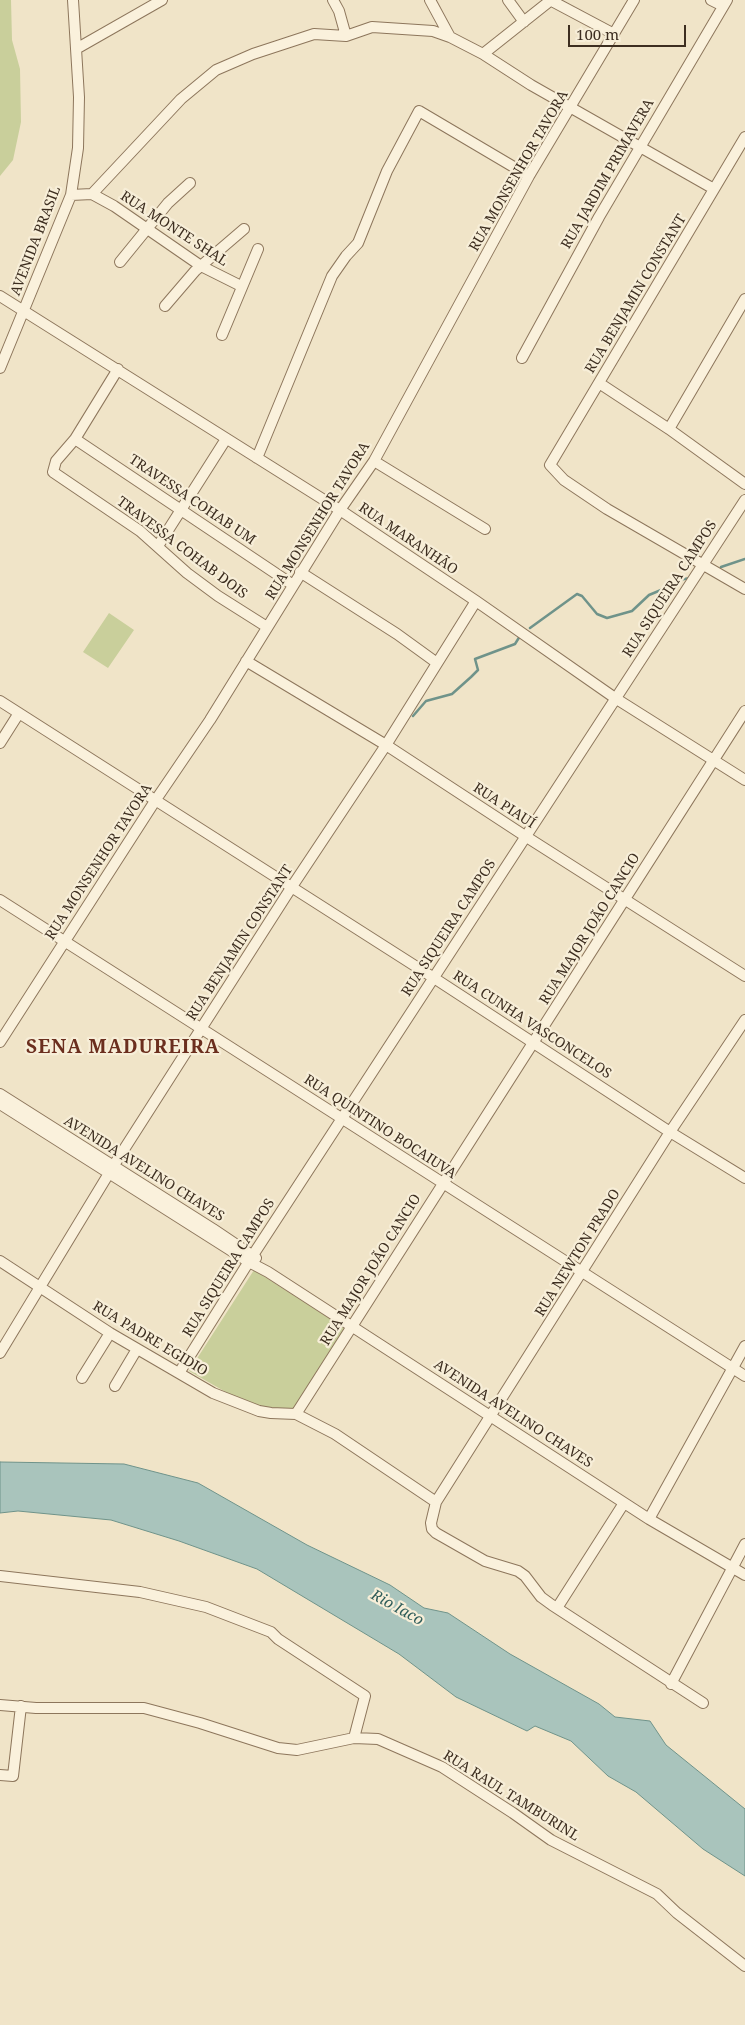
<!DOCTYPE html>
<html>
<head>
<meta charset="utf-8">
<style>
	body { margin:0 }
	#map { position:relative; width:745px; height:2025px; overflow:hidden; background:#f0e4c8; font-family:"Noto Serif",serif }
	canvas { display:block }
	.scale { position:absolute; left:568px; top:25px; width:118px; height:22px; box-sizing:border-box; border:2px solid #3d2e20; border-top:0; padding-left:6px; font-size:15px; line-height:18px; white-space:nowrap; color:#3d2e20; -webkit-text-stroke:4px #f7eed8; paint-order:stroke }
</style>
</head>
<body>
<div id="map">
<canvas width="745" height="2025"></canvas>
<div class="scale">100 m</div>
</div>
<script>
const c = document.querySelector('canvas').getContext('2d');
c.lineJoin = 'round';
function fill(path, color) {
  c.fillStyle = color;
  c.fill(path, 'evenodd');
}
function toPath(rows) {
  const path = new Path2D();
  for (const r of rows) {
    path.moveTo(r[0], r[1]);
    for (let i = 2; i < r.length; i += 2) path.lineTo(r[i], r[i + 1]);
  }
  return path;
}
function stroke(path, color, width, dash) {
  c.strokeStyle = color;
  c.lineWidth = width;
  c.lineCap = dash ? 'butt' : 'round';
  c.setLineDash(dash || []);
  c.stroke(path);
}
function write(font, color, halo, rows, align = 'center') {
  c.font = font + ' "Noto Serif",serif';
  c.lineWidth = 4.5;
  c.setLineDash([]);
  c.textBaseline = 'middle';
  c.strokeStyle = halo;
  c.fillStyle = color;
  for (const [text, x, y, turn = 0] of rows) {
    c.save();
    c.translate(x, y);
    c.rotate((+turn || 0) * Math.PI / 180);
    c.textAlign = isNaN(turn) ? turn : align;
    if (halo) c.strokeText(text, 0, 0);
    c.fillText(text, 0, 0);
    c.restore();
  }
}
const green = toPath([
	[0,0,11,0,12,40,20,69,21,122,13,160,0,176],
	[109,613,134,630,108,668,83,652],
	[254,1270,346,1329,292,1411,263,1410,238,1399,189,1371]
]);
const water = toPath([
	[0,1462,124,1464,198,1483,307,1545,390,1585,424,1608,448,1613,510,1654,599,1704,615,1717,650,1721,666,1745,745,1809,745,1876,703,1849,636,1792,608,1776,571,1741,535,1726,527,1731,456,1697,399,1654,257,1569,179,1541,111,1520,18,1511,0,1513,0,1462]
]);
const stream = toPath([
	[721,567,745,559],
	[679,580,690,578],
	[530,628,577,594,582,596,597,614,607,618,632,611,649,595,673,585],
	[413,716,426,701,452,694,471,677,478,670,475,659,515,644,520,636]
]);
const minor = toPath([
	[333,0,339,11,346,36],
	[430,0,450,37],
	[508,0,524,22],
	[550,0,614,34],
	[711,0,723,6],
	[76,49,162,0],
	[483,54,551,0],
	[745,137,550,465,564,480,607,509,745,589],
	[92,194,114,206,201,266,241,286],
	[71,195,92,194,181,99,216,70,253,54,314,34,346,36,372,27,433,31,450,37,483,54,531,85,714,189],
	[120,262,168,203,190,183],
	[0,296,340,510,476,601,615,698,745,780],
	[165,306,195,271,244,229],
	[222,335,258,249],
	[522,358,599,217,727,0],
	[0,368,71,195,78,148,79,97,73,0],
	[118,369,75,439,56,461,53,472,140,531,187,573,218,596,267,627],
	[599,383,669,429,745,484],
	[669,429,745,299],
	[75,439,293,585],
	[257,458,332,276,346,256,358,243,387,171,419,111,529,176],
	[374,461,485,529],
	[158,546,226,439],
	[300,572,397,634,437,663],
	[246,661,386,745,525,836,745,976],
	[0,701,434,978,670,1132,745,1178],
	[0,743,19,713],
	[0,900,745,1376],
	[0,1042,155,801,210,720,340,510,374,461,529,176,634,0],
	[0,1094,213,1229,256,1258],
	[0,1104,249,1262,268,1272,649,1519,745,1575],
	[0,1261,110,1333,213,1393,259,1411,271,1413,296,1414],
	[0,1353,114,1165,291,888,386,745,476,601],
	[179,1373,253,1255,745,500],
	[82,1378,110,1333],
	[115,1386,137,1349],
	[296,1414,745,711],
	[296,1414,335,1434,436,1502],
	[649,1519,745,1346],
	[0,1576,140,1592,206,1607,271,1632,278,1639,365,1696,354,1738],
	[557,1608,624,1503],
	[671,1684,745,1544],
	[703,1703,552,1605,541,1597,525,1576,518,1571,485,1561,436,1533,432,1529,431,1523,436,1502,670,1132,745,1020],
	[0,1705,36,1708,144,1708,200,1723,278,1748,297,1750,354,1738,378,1739,442,1767,513,1813,551,1840,657,1894,677,1913,745,1966],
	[0,1775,13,1776,21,1706]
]);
const streetNames = [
	["RUA MONSENHOR TAVORA",519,171,-60],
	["RUA JARDIM PRIMAVERA",608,174,-60],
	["RUA MONTE SHAL",174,229,33],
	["AVENIDA BRASIL",36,241,-69],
	["RUA BENJAMIN CONSTANT",636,294,-59],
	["TRAVESSA COHAB UM",192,500,34],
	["RUA MONSENHOR TAVORA",318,521,-58],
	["RUA MARANHÃO",408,539,34],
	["TRAVESSA COHAB DOIS",182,548,37],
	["RUA SIQUEIRA CAMPOS",670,589,-57],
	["RUA PIAUÍ",504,806,33],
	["RUA MONSENHOR TAVORA",99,862,-57],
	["RUA SIQUEIRA CAMPOS",449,928,-57],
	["RUA MAJOR JOÃO CANCIO",590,929,-58],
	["RUA BENJAMIN CONSTANT",240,943,-57],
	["RUA CUNHA VASCONCELOS",532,1025,33],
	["RUA QUINTINO BOCAIUVA",380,1127,33],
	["AVENIDA AVELINO CHAVES",144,1169,32],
	["RUA NEWTON PRADO",578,1253,-58],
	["RUA SIQUEIRA CAMPOS",229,1268,-58],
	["RUA MAJOR JOÃO CANCIO",371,1270,-58],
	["RUA PADRE EGIDIO",150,1339,31],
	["AVENIDA AVELINO CHAVES",513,1414,33],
	["RUA RAUL TAMBURINL",511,1796,32]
];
const waterNames = [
	["Rio Iaco",397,1608,29]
];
const districtNames = [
	["SENA MADUREIRA",123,1048]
];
fill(green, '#c9cf9b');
fill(water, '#a9c4bc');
stroke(water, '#6f938a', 1);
stroke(stream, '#6f938a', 2.5);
stroke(minor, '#8d765c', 12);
stroke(minor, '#faf1dc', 10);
write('14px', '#3d2e20', '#f7eed8', streetNames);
write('italic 15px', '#2f5d5a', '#f7eed8', waterNames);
c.letterSpacing = '1px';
write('bold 19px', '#6b2e1e', '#f7eed8', districtNames);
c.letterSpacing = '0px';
</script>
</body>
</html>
